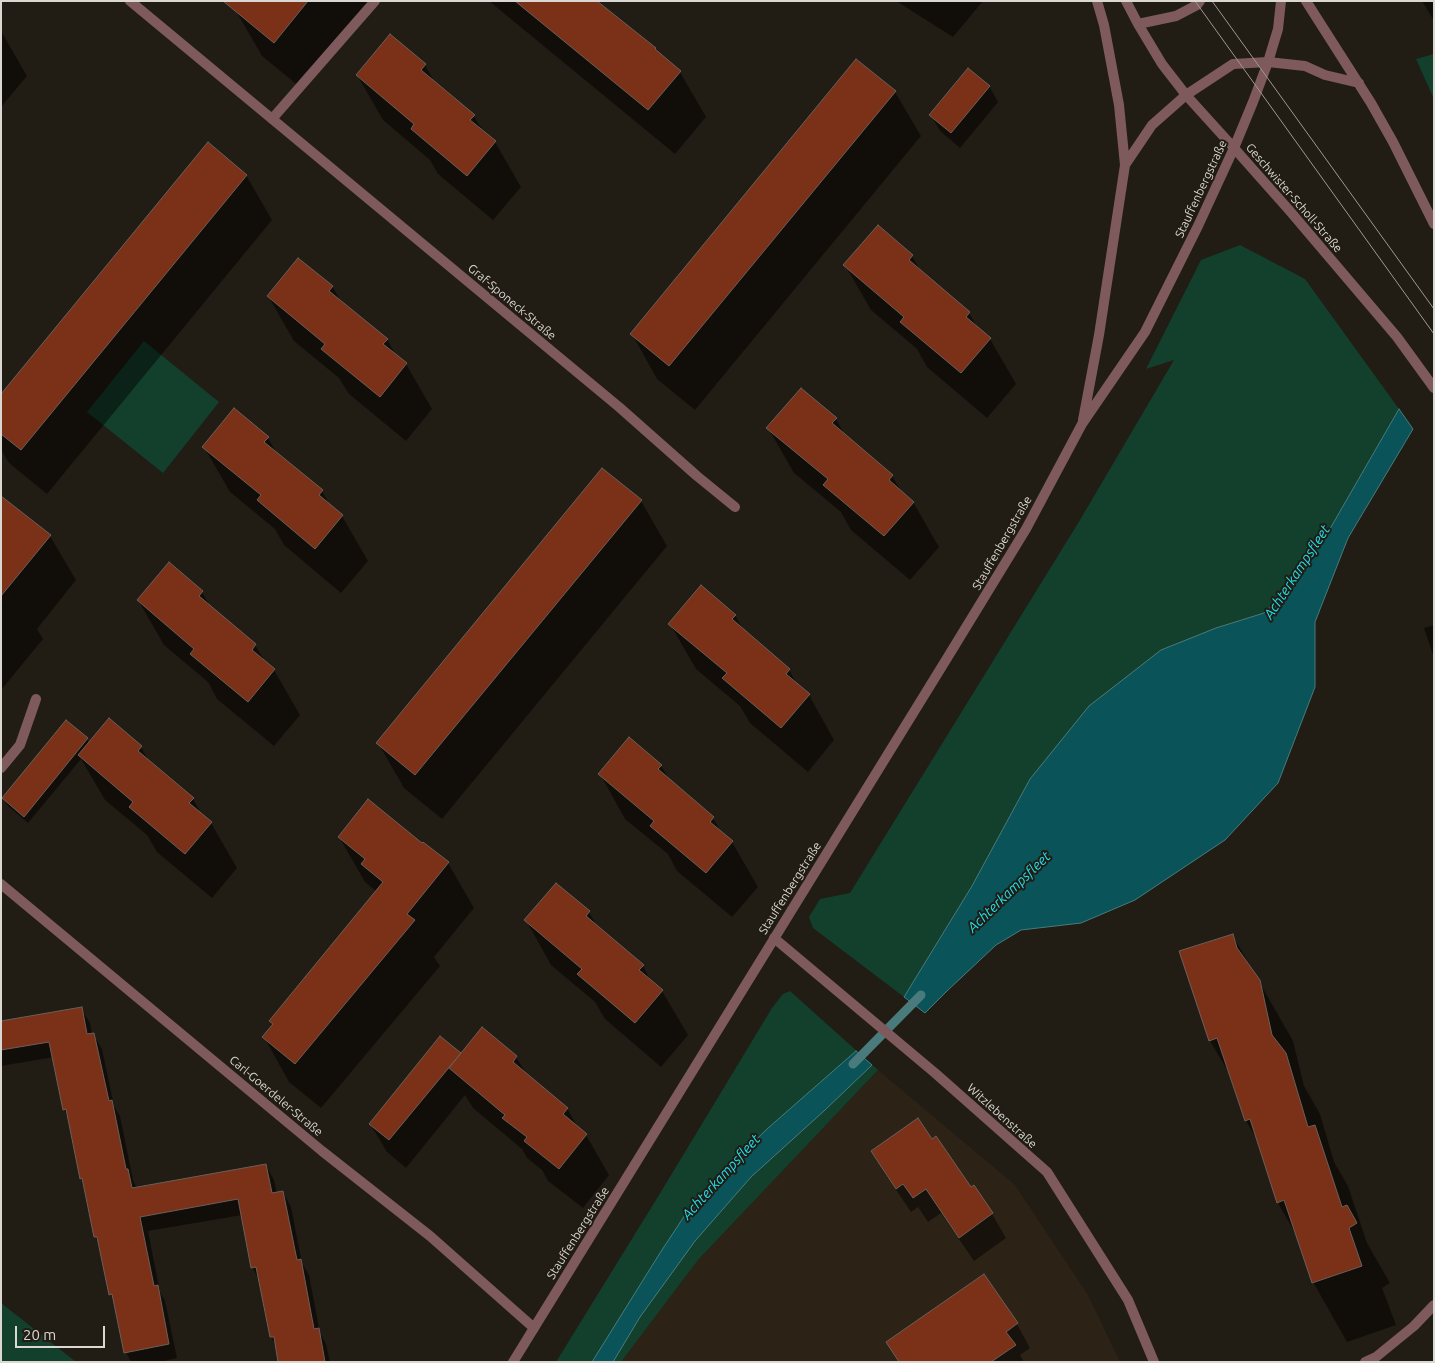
<!DOCTYPE html>
<html>
<head>
<meta charset="utf-8">
<style>
	body { margin:0 }
	#map { position:relative; width:1435px; height:1363px; overflow:hidden; background:#211c14; font-family:Ubuntu,sans-serif }
	canvas { display:block }
	.frame { position:absolute; inset:0; border:2px solid #dbd7d2; pointer-events:none }
	.scale { position:absolute; left:15px; top:1326px; width:90px; height:22px; box-sizing:border-box; border:2px solid #dbd7d2; border-top:0; padding-left:6px; font-size:15px; line-height:18px; white-space:nowrap; color:#dbd7d2; -webkit-text-stroke:4px #211c14; paint-order:stroke }
</style>
</head>
<body>
<div id="map">
<canvas width="1435" height="1363"></canvas>
<div class="frame"></div>
<div class="scale">20 m</div>
</div>
<script>
const c = document.querySelector('canvas').getContext('2d');
c.lineJoin = 'round';
function fill(path, color) {
  c.fillStyle = color;
  c.fill(path, 'evenodd');
}
function toPath(rows) {
  const path = new Path2D();
  for (const r of rows) {
    path.moveTo(r[0], r[1]);
    for (let i = 2; i < r.length; i += 2) path.lineTo(r[i], r[i + 1]);
  }
  return path;
}
function stroke(path, color, width, dash) {
  c.strokeStyle = color;
  c.lineWidth = width;
  c.lineCap = dash ? 'butt' : 'round';
  c.setLineDash(dash || []);
  c.stroke(path);
}
function write(font, color, halo, rows, align = 'center') {
  c.font = font + ' Ubuntu,sans-serif';
  c.lineWidth = 4;
  c.setLineDash([]);
  c.textBaseline = 'middle';
  c.strokeStyle = halo;
  c.fillStyle = color;
  for (const [text, x, y, turn = 0] of rows) {
    c.save();
    c.translate(x, y);
    c.rotate((+turn || 0) * Math.PI / 180);
    c.textAlign = isNaN(turn) ? turn : align;
    if (halo) c.strokeText(text, 0, 0);
    c.fillText(text, 0, 0);
    c.restore();
  }
}
const built = toPath([
	[878,1070,1015,1185,1088,1295,1120,1362,621,1362,698,1260]
]);
const green = toPath([
	[1434,54,1434,99,1416,59],
	[1240,245,1305,279,1399,409,1331,527,1281,597,1264,613,1216,628,1030,779,972,886,904,997,813,928,809,917,820,899,850,893,1080,520,1174,360,1146,369,1201,260],
	[144,341,219,402,163,473,87,412],
	[790,991,878,1070,698,1260,621,1362,556,1362,659,1195,772,1008,783,994],
	[1,1303,76,1362,1,1362]
]);
const water = toPath([
	[1399,409,1413,429,1348,538,1315,622,1315,687,1278,783,1225,840,1135,900,1081,923,1021,930,996,945,947,991,925,1013,904,997,972,886,1030,779,1089,706,1161,650,1216,628,1264,613,1281,597,1331,527,1399,409],
	[856,1051,872,1065,825,1110,751,1177,695,1241,640,1317,613,1362,592,1362,660,1253,685,1215,725,1170,767,1129,856,1051]
]);
const shadow = toPath([
	[244,1,371,1,300,87,262,56,236,11],
	[489,1,599,1,606,10,680,72,706,117,675,154],
	[896,1,983,1,953,37],
	[1422,1,1434,1,1434,21],
	[1,31,27,76,1,107],
	[425,65,435,83,474,116,484,133,495,142,521,187,493,220,438,174,430,160,383,120,357,75],
	[989,86,998,102,960,148,940,131,931,115],
	[895,92,921,136,695,410,657,379,632,334],
	[246,175,272,220,47,494,9,463,1,450,1,396],
	[878,226,912,256,922,273,969,313,979,330,990,339,1016,384,987,418,927,367,917,349,871,310,845,265],
	[332,286,342,303,387,339,396,356,406,364,432,409,406,441,349,394,339,378,294,341,268,296],
	[836,419,846,437,892,476,903,494,913,502,939,547,910,580,851,530,841,512,794,473,768,428],
	[268,438,277,454,322,491,331,507,342,516,368,561,341,593,284,545,275,529,230,492,204,447],
	[1,498,50,536,76,580,37,629,43,639,1,690],
	[641,501,667,546,442,819,404,788,378,743],
	[202,592,211,608,255,645,266,663,274,670,300,715,274,746,217,699,208,682,164,645,138,600],
	[735,615,744,631,789,670,798,686,809,695,834,740,808,772,750,723,740,706,696,669,670,624],
	[1434,625,1434,658,1424,628],
	[87,739,89,743,141,747,150,763,193,799,202,815,211,823,237,868,212,898,157,852,147,835,105,800,81,759,28,823,8,806,3,798],
	[661,766,671,782,713,818,722,834,732,842,758,887,732,917,677,871,668,854,625,819,600,774],
	[339,837,422,845,448,863,474,908,434,957,440,966,321,1108,289,1082,264,1037,273,1026,270,1021,377,892,365,882],
	[556,884,589,912,598,928,643,966,652,983,662,991,688,1035,661,1067,605,1019,595,1002,551,965,526,920],
	[1233,936,1293,1041,1304,1086,1320,1114,1334,1162,1348,1186,1367,1243,1390,1283,1382,1288,1396,1325,1347,1342,1313,1282,1298,1238,1278,1203,1259,1143,1246,1121,1232,1078,1210,1041,1181,952],
	[81,1008,90,1023,92,1034,93,1034,102,1049,114,1106,120,1116,133,1180,137,1189,266,1165,274,1180,277,1194,283,1192,291,1207,302,1263,309,1275,320,1333,326,1344,330,1362,279,1362,277,1347,271,1337,260,1281,252,1267,242,1215,148,1231,160,1292,165,1301,177,1358,160,1362,131,1362,126,1352,116,1303,110,1294,101,1246,95,1237,84,1183,81,1179,69,1118,64,1109,54,1057,1,1066,1,1022],
	[460,1054,461,1055,516,1057,528,1076,567,1108,578,1128,586,1135,609,1175,583,1208,548,1181,542,1170,527,1158,522,1149,473,1108,465,1095,406,1168,387,1152,370,1124],
	[932,1140,971,1188,973,1187,992,1214,1006,1238,974,1261,941,1213,928,1222,918,1207,911,1212,886,1175,872,1151],
	[984,1276,1017,1324,1030,1348,1020,1355,1024,1362,898,1362,887,1342]
]);
const stream = toPath([
	[853,1064,921,995]
]);
const building = toPath([
	[223,1,308,1,274,43,223,1],
	[515,1,597,1,656,48,655,49,681,71,648,110,515,1],
	[390,34,426,64,421,70,475,115,470,120,496,141,467,176,411,129,414,124,356,75,390,34],
	[856,59,896,91,669,366,630,334,856,59],
	[968,68,990,86,951,133,929,115,968,68],
	[208,142,247,175,21,450,1,434,1,394,208,142],
	[878,225,913,255,909,260,970,312,966,317,991,338,961,373,900,322,904,317,843,265,878,225],
	[298,258,333,286,329,291,388,339,383,344,407,363,380,397,321,349,325,344,267,296,298,258],
	[801,388,837,418,832,423,893,475,889,480,914,502,884,536,823,485,828,479,766,428,801,388],
	[234,408,269,437,264,442,323,490,319,495,343,515,315,549,257,500,261,495,202,447,234,408],
	[602,468,642,500,415,775,376,743,602,468],
	[1,496,51,535,1,596,1,496],
	[169,562,203,591,199,596,256,644,252,650,275,669,248,702,190,654,194,649,137,600,169,562],
	[701,585,736,615,732,619,790,669,786,674,810,694,781,728,722,678,727,673,668,624,701,585],
	[109,718,142,746,138,751,194,798,189,803,212,822,185,854,129,807,133,802,78,755,109,718],
	[66,720,88,738,24,817,2,798,66,720],
	[629,737,662,765,658,769,714,817,710,822,733,841,706,873,650,826,654,821,598,774,629,737],
	[368,799,422,843,423,842,449,862,407,914,415,920,295,1064,262,1037,273,1024,269,1021,383,882,361,864,365,859,338,837,368,799],
	[556,883,590,911,586,916,644,965,639,970,663,990,635,1023,577,974,582,969,524,920,556,883],
	[1233,934,1237,948,1260,980,1272,1035,1286,1053,1308,1127,1315,1125,1342,1207,1347,1205,1357,1223,1349,1228,1362,1266,1312,1283,1284,1200,1277,1203,1250,1119,1245,1121,1217,1038,1209,1041,1179,951,1233,934],
	[82,1007,87,1034,94,1033,109,1101,112,1100,126,1169,128,1169,132,1188,266,1164,272,1193,283,1191,297,1260,301,1259,314,1329,319,1328,325,1362,278,1362,274,1337,270,1337,256,1267,251,1268,238,1199,140,1217,154,1286,158,1285,169,1344,124,1353,112,1294,109,1295,97,1237,94,1237,82,1178,80,1179,66,1109,63,1110,49,1042,1,1050,1,1021,82,1007],
	[482,1027,517,1056,513,1062,568,1108,563,1114,587,1134,559,1169,524,1141,527,1137,502,1118,505,1115,449,1068,482,1027],
	[440,1036,461,1053,389,1140,369,1124,440,1036],
	[918,1118,932,1139,936,1136,971,1187,974,1185,993,1213,959,1238,926,1189,913,1198,903,1184,896,1189,871,1151,918,1118],
	[984,1274,1018,1323,1006,1332,1016,1345,991,1362,899,1362,886,1342,984,1274]
]);
const minor = toPath([
	[130,1,619,407,697,476,735,507],
	[1306,1,1371,103,1393,142,1434,224],
	[1268,62,1305,66,1325,75,1359,83],
	[272,119,375,1],
	[1234,148,1289,210,1397,337,1434,388],
	[1,768,20,745,36,699],
	[1,884,322,1151,430,1236,534,1328],
	[774,938,935,1073,1047,1172,1128,1300,1154,1362],
	[1365,1362,1376,1357,1414,1326,1434,1305]
]);
const tertiary = toPath([
	[1126,1,1138,24,1162,64,1186,95,1234,148],
	[1138,24,1176,16,1197,5,1200,1],
	[1125,165,1152,125,1186,95,1233,64,1268,62],
	[1083,420,1099,335,1125,165,1119,105,1104,25,1097,1],
	[513,1362,949,655,1026,529,1082,424,1145,332,1198,226,1234,148,1253,102,1268,62,1278,29,1281,1]
]);
const tram = toPath([
	[1195,1,1434,334],
	[1212,1,1434,309]
]);
const streetNames = [
	["Stauffenbergstraße",1201,189,-65],
	["Geschwister-Scholl-Straße",1294,198,49],
	["Graf-Sponeck-Straße",512,302,40],
	["Stauffenbergstraße",1002,543,-60],
	["Stauffenbergstraße",790,888,-58],
	["Carl-Goerdeler-Straße",276,1096,40],
	["Witzlebenstraße",1002,1116,42],
	["Stauffenbergstraße",578,1233,-58]
];
const waterNames = [
	["Achterkampsfleet",1297,572,-57],
	["Achterkampsfleet",1009,892,-44],
	["Achterkampsfleet",721,1177,-48]
];
fill(built, '#2c2316');
fill(green, '#13402d');
fill(water, '#0a5358');
stroke(water, '#497b7d', 1);
fill(shadow, '#0007');
stroke(stream, '#497b7d', 9);
fill(building, '#7a3117');
stroke(building, '#6b5f5b', 1);
stroke(minor, '#7f5a5d', 10);
stroke(tertiary, '#7f5a5d', 10);
stroke(tram, '#9d9993', 1);
write('12px', '#dbd7d2', '#211c14', streetNames);
write('italic 14px', '#1ce3f0', '#211c14', waterNames);
</script>
</body>
</html>
